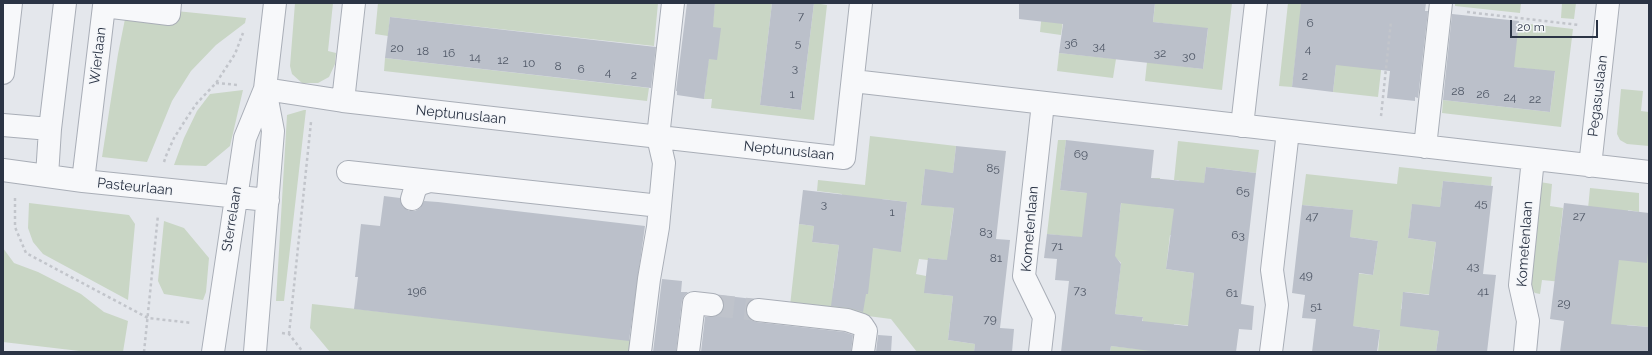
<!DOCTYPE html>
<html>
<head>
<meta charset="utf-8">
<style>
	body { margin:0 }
	#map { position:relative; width:1652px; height:355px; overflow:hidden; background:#e4e7ec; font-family:Raleway,sans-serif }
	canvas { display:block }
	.frame { position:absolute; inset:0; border:4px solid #2b3445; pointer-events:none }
	.scale { position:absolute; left:1510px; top:20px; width:88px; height:18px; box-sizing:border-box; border:2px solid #2b3445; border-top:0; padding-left:5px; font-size:12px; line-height:14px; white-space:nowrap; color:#2b3445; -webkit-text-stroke:3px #f4f6f9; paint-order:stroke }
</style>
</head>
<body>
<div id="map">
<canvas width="1652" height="355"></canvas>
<div class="frame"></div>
<div class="scale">20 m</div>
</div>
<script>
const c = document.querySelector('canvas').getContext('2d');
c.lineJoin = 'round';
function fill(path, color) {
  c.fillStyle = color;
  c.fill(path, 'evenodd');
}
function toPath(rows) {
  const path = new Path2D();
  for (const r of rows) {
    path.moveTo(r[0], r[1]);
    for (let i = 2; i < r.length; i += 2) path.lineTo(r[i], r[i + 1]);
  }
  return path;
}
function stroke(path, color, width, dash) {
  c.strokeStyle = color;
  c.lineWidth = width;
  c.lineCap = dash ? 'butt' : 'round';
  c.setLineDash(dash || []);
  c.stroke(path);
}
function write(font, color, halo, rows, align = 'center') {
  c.font = font + ' Raleway,sans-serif';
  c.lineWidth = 3;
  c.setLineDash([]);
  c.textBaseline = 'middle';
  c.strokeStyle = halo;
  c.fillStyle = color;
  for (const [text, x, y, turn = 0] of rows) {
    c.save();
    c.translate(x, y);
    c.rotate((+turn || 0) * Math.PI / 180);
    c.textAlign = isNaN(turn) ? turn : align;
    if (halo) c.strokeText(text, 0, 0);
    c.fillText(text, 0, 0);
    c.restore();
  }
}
const green = toPath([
	[295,3,333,3,328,51,336,53,335,64,329,77,318,83,302,83,292,74,290,66],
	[378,3,658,3,654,46,390,17,388,36,375,34],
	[715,3,772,3,760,105,801,110,814,3,827,5,814,120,711,108,712,99,704,99],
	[1043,3,1059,3,1064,13,1061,35,1040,32],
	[1152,3,1232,3,1222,90,1145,81,1147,62,1203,69,1208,29,1153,22,1155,4],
	[1288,3,1302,3,1292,87,1279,86],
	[1343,3,1387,18,1378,97,1333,92],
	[1455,3,1521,3,1520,13,1455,6],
	[1562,3,1576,3,1574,19,1561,18],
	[166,10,246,18,245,23,216,45,191,71,172,101,147,162,102,157,118,54,125,19],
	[1453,15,1573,29,1561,127,1442,113,1443,100,1550,112,1555,72,1448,59],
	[1059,53,1116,59,1113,78,1057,71],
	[385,58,649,88,647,101,384,71],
	[1621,89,1643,91,1641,111,1649,112,1649,146,1627,144,1620,140,1617,134],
	[243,90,230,146,206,166,174,165,184,138,197,111,210,94],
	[304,110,306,110,284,301,276,301,287,115],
	[870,136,956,146,953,173,925,170,921,204,954,208,950,235,961,262,929,258,928,260,919,259,916,274,926,276,925,293,953,296,948,340,975,344,974,352,917,352,891,319,790,306,799,224,814,226,812,242,839,245,833,289,873,248,901,251,907,202,882,199,881,212,841,207,842,194,817,191,818,180,865,185],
	[1058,140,1066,140,1060,190,1087,193,1118,225,1122,198,1149,201,1151,178,1160,178,1157,207,1201,212,1198,238,1170,235,1166,269,1194,273,1191,299,1201,327,1174,324,1171,341,1158,339,1157,352,1110,352,1111,346,1139,349,1143,317,1115,314,1121,263,1097,239,1047,234],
	[1178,141,1259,150,1256,173,1206,167,1203,194,1178,180,1174,180],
	[1399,167,1492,177,1491,186,1443,181,1440,207,1412,205,1408,238,1436,242,1432,269,1443,296,1405,292,1403,295,1401,309,1413,311,1411,327,1439,331,1436,352,1378,352,1380,330,1353,326,1345,272,1373,275,1378,241,1350,237,1352,210,1302,205,1306,174,1397,184],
	[1540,182,1552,184,1550,206,1563,208,1558,253,1582,284,1542,280,1540,294,1535,293,1530,288],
	[1590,188,1639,193,1639,212,1628,210,1626,224,1587,219],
	[29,203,129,215,135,224,128,300,43,254,33,242,28,228],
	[164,221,184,228,209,258,206,292,203,300,164,294,158,281],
	[1649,243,1649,327,1627,325,1626,331,1599,328,1619,260],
	[3,248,14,263,38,272,81,294,104,312,128,321,123,352,88,352,3,342],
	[312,304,632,340,631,352,330,352,310,328]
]);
const building = toPath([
	[687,3,715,3,713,27,721,28,717,60,709,59,704,99,677,95,677,91,676,91],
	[772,3,814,3,801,110,760,105],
	[1019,3,1155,3,1153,22,1208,28,1203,69,1059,53,1063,24,1019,19],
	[1301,3,1426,3,1425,11,1428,11,1418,98,1415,97,1415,101,1387,98,1390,71,1336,65,1333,92,1292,87],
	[1452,14,1519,21,1514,67,1555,71,1550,112,1443,100],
	[390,17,656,47,651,88,385,58],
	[1066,140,1154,150,1151,178,1204,183,1206,167,1256,173,1241,304,1254,306,1252,330,1239,329,1236,352,1159,352,1111,346,1110,352,1061,352,1069,281,1055,280,1057,259,1044,258,1047,234,1082,237,1087,193,1060,190],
	[1121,203,1174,209,1166,269,1194,273,1188,326,1142,321,1143,317,1115,314,1121,264,1115,256],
	[956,146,1006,151,996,239,1010,240,1000,328,1014,329,1012,352,974,352,975,344,948,340,953,296,924,293,928,258,947,260,954,208,921,205,925,169,953,173],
	[1443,181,1493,186,1483,274,1496,275,1487,352,1436,352,1439,331,1400,326,1403,292,1429,295,1436,242,1408,238,1412,204,1440,207],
	[803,190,907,202,901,252,873,248,868,294,866,294,863,312,849,308,831,306,839,245,812,242,814,226,799,224],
	[384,196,400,198,403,207,409,211,415,211,420,208,424,201,438,202,645,226,629,341,354,309,358,277,355,277,361,224,380,226],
	[1564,203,1649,213,1649,243,1647,263,1619,260,1611,324,1649,327,1649,352,1560,352,1564,321,1550,319],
	[1302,205,1353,210,1350,237,1378,241,1373,275,1359,273,1353,326,1380,330,1377,352,1312,352,1316,319,1302,318,1305,295,1292,293],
	[662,279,682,281,681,292,688,292,684,296,682,301,676,352,653,352],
	[719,295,753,299,748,303,746,309,747,315,751,320,756,322,844,332,853,335,851,352,701,352,705,317,717,316,722,313,724,307,723,300],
	[878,335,892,336,891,352,876,352]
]);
const minorTunnel = toPath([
	[712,305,758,310]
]);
const path = toPath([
	[1467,12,1579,25],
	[216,83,238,85],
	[1381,116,1391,21],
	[164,162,166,156,174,138,188,116,197,103,216,83,235,54,243,33],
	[15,198,15,227,26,253,148,318,192,323],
	[282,333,289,334,303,352],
	[289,334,311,122],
	[144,352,158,215]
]);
const minor = toPath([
	[3,73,11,3],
	[853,81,1649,172],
	[265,89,343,101,844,158,861,3],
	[343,101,354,3],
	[3,125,50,129],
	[1242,126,1256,3],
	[1425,147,1441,3],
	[1590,166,1608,3],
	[3,170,83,181,268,200],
	[348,172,660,206],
	[47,176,50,129,65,3],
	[83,181,104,6,169,14,170,3],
	[412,199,415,189,420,184,430,181],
	[758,310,847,320,862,325,866,331,863,352],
	[213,352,245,138,265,89,275,3],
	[255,352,273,131,265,89],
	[640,352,649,279,658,227,664,163,658,137,673,3],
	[688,352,694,303,712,305],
	[1040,352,1044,317,1024,276,1043,103],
	[1271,352,1277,305,1272,270,1288,131],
	[1525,352,1528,321,1520,285,1533,159]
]);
const numberNames = [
	["7",801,16],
	["6",1310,23],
	["5",798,43],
	["36",1071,43],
	["34",1099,46],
	["20",397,48],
	["4",1308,49],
	["18",423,51],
	["16",449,53],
	["32",1160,53],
	["30",1189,56],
	["14",475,57],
	["12",503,60],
	["10",529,63],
	["8",558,66],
	["3",795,68],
	["6",581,69],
	["4",608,72],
	["2",634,75],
	["2",1305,76],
	["28",1458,91],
	["1",792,94],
	["26",1483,94],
	["24",1510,97],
	["22",1535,99],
	["69",1081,154],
	["85",993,168],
	["65",1243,191],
	["45",1481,203],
	["3",824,204],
	["1",892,212],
	["47",1312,216],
	["27",1579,216],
	["83",986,232],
	["63",1238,235],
	["71",1057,246],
	["81",996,258],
	["43",1473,266],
	["49",1306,275],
	["73",1080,290],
	["196",417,291],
	["41",1483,291],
	["61",1232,293],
	["29",1564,303],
	["51",1316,306],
	["79",990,319]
];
const streetNames = [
	["Wierlaan",98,56,-83],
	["Pegasuslaan",1598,96,-83],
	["Neptunuslaan",461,115,6],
	["Neptunuslaan",789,151,6],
	["Pasteurlaan",135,187,6],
	["Sterrelaan",232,219,-81],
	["Kometenlaan",1030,229,-85],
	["Kometenlaan",1525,244,-86]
];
fill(green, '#c9d6c5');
fill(building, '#bbc0ca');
stroke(minorTunnel, '#bfc3cb', 22, [22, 11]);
stroke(minor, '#a9aeb7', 24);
stroke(path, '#c2c5cb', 2.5, [3, 3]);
stroke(minor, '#f7f8fa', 22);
write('12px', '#4f5766', null, numberNames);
write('14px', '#2b3445', '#f4f6f9', streetNames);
</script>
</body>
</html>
